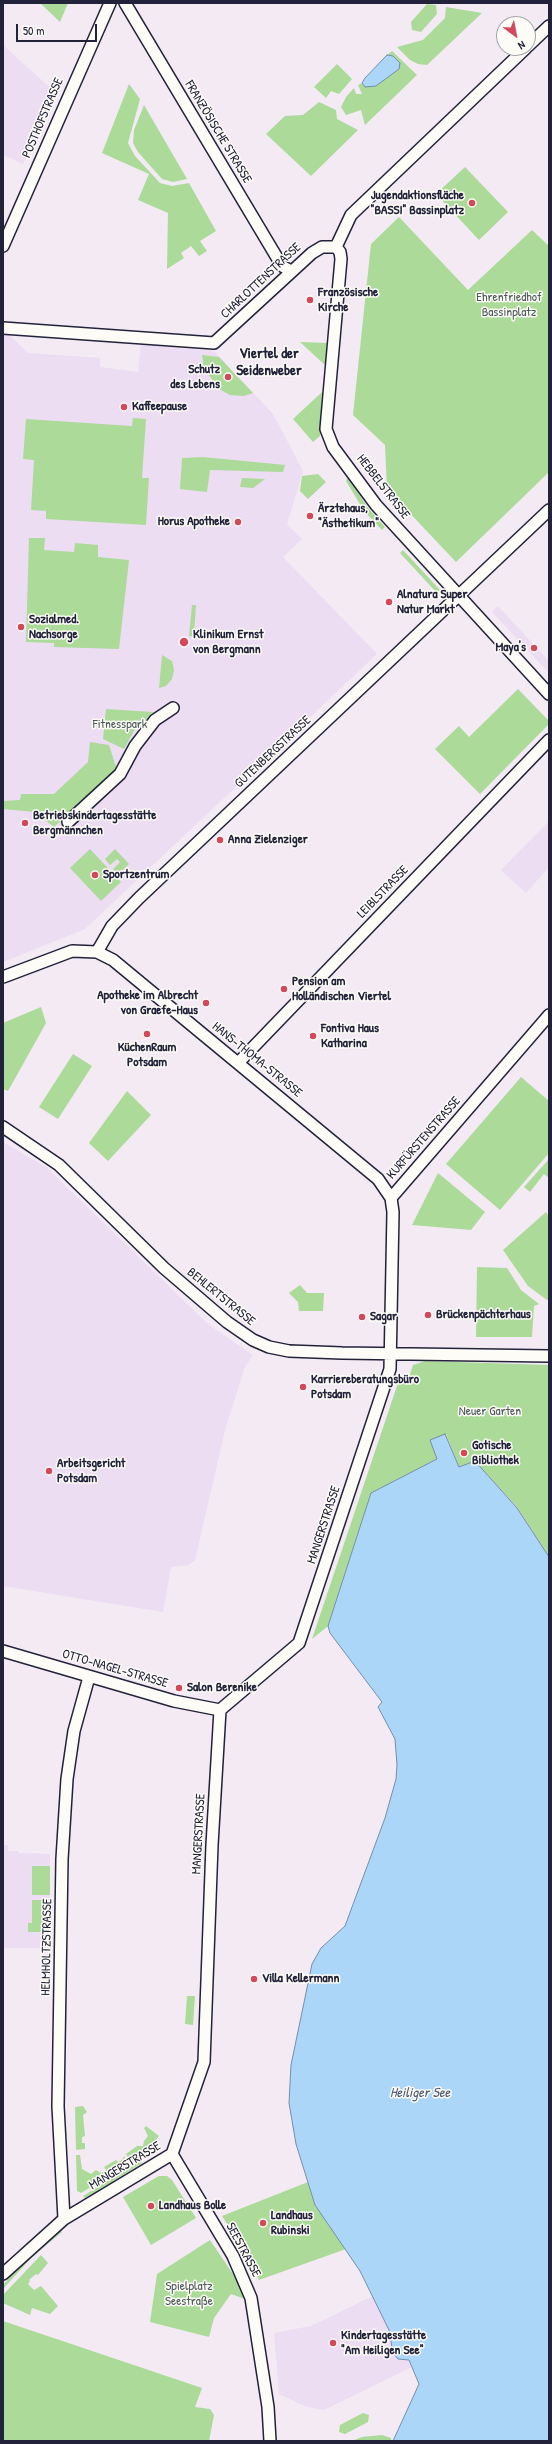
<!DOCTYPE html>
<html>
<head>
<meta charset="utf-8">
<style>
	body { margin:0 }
	#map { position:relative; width:552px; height:2444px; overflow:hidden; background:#f3eaf4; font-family:"Patrick Hand",sans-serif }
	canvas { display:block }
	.frame { position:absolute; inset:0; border:4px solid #22223b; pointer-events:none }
	.north { position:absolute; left:496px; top:16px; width:40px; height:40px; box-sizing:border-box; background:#fdfcf7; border:1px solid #a5a5ac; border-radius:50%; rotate:148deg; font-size:11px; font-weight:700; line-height:16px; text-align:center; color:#22223b }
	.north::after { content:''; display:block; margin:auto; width:14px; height:18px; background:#d1495b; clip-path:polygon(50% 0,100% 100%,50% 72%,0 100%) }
	.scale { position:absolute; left:16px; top:24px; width:81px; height:18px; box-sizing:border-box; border:2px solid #22223b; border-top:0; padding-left:5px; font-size:12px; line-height:14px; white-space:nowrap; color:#22223b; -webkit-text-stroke:3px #fdfcf7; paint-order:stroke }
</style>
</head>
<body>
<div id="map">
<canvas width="552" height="2444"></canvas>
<div class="frame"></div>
<div class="north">N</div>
<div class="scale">50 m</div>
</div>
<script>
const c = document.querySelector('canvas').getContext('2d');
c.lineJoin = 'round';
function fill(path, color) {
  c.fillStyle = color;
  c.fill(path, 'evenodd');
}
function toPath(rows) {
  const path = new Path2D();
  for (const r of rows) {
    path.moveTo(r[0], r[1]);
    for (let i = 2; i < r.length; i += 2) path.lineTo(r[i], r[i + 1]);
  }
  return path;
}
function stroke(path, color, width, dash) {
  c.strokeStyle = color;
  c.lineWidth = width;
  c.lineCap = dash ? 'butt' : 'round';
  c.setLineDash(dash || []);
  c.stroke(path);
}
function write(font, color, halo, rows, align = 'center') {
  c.font = font + ' "Patrick Hand",sans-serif';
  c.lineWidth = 3;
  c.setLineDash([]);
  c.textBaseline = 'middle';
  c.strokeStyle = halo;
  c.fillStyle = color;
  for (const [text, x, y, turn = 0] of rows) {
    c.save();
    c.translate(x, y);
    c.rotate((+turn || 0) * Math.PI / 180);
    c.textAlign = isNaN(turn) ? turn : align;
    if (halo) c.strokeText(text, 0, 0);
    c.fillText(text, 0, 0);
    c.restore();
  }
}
const built = toPath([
	[3,45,47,85,56,89,23,164,3,155],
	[3,335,9,335,28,353,100,358,100,367,138,372,141,344,214,351,273,414,303,471,287,524,302,539,283,557,377,654,85,929,3,962],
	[498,606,549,661,549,673,492,612],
	[549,821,549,867,526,893,501,870],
	[3,1142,46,1167,208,1324,253,1355,245,1367,226,1426,195,1560,189,1565,171,1567,163,1612,3,1586],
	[3,1845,8,1845,8,1851,18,1851,19,1853,50,1854,49,1948,3,1948],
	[373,2296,390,2330,393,2353,398,2359,409,2360,412,2367,324,2410,307,2407,279,2394,274,2333,311,2326]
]);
const green = toPath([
	[40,3,68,3,60,22],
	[427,4,436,5,437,14,421,32,412,30,411,22],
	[446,7,482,13,427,65,418,64,410,60,397,47,423,40,445,18],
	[392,51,417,75,365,125,361,110,346,115,341,107,346,97,354,88,356,94,362,94,358,85,362,83,365,87,393,56,387,55],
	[337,64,352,79,339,94,331,91,326,98,314,87],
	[129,84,140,99,128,143,135,156,160,183,172,186,189,183,216,231,200,241,207,251,199,256,191,246,181,253,184,258,167,269,168,213,138,200,149,174,102,153],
	[319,102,336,110,337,119,358,130,311,176,266,134,285,116,303,115],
	[144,105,187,179,173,182,162,179,138,152,133,143,134,130],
	[465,167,508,212,479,240,436,194],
	[399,217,468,290,532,230,549,246,549,472,456,562,387,489,385,445,353,415,371,244],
	[300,342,328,343,326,366],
	[202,355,219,357,253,393,244,396,230,395,219,389,204,368],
	[322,392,320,436,313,442,293,419],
	[133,418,146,419,142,478,149,478,146,525,46,519,46,511,31,510,34,460,23,459,26,419,132,426],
	[203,457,285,465,283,472,210,470,207,492,180,489,182,458],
	[318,474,326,482,308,499,300,491,302,476],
	[348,477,368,508,385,527,382,530,364,511,346,481],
	[242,478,265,479,253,488,240,487],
	[29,538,45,538,44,550,74,552,75,543,98,545,98,557,129,560,119,649,54,647,54,643,26,642],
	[403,550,440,590,437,593,400,553],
	[192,605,196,605,194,633,223,635,223,638,189,636],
	[162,655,172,661,174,670,172,679,166,686,159,688],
	[518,689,549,721,549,724,480,794,435,749,459,726,469,737],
	[106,709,153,712,134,731,124,749,103,739],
	[90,742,109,745,117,770,54,827,35,812,3,809,3,801,20,800,21,794,54,794,88,762],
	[90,849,121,882,101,901,70,868],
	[115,849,129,864,118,874,113,869,120,862,117,859,110,865,105,859],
	[41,1007,46,1023,8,1091,3,1089,3,1023],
	[73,1054,92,1066,58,1119,39,1107],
	[521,1077,549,1101,549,1153,500,1210,446,1164],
	[127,1091,151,1115,108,1161,89,1143],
	[549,1159,549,1178,544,1174,530,1192,524,1187],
	[438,1173,485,1212,471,1230,412,1225],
	[546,1212,549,1217,549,1299,547,1300,528,1286,503,1250],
	[477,1267,507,1268,521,1290,539,1304,534,1306,532,1337,476,1337],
	[300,1285,307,1293,324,1293,323,1311,299,1311,298,1302,289,1293],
	[425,1361,549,1365,549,1557,517,1507,475,1461,459,1467,446,1434,437,1459,371,1493,328,1626,312,1639,399,1380,408,1380,413,1365],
	[32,1866,50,1866,50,1895,32,1895],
	[32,1900,50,1900,49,1932,28,1932,28,1923,32,1923],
	[187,1996,195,1996,193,2025,185,2024],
	[83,2106,87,2112,83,2115,85,2136,82,2137,82,2143,85,2143,85,2149,76,2150,75,2107],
	[146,2126,159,2136,145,2153,131,2162,126,2154,137,2146,143,2146,144,2141,148,2136,144,2128],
	[76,2155,80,2155,82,2169,91,2174,96,2170,101,2173,106,2170,104,2167,116,2160,118,2162,123,2159,124,2156,129,2164,81,2193,77,2191],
	[140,2161,142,2163,113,2181,114,2184,110,2186,108,2184,97,2191,98,2193,94,2196,92,2194,85,2198,83,2196],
	[159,2176,167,2176,172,2180,196,2218,151,2245,123,2197],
	[308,2182,315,2205,346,2249,259,2280,244,2250,222,2216],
	[60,2230,62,2232,33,2256,3,2289,3,2285,31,2254],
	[210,2240,237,2280,245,2299,231,2294,214,2318,209,2337,150,2322,157,2274],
	[41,2255,48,2263,38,2275,36,2274,29,2280,30,2281,28,2284,34,2290,41,2286,58,2306,50,2314,32,2308,30,2315,3,2303,3,2295],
	[3,2321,202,2388,195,2407,210,2409,214,2415,209,2441,3,2441],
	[363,2413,369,2415,368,2422,345,2434,339,2432,340,2425],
	[382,2435,391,2438,391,2441,352,2441,362,2437]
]);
const water = toPath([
	[387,55,393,56,400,63,399,69,376,86,365,87,362,83,365,78,387,55],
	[445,1434,459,1467,475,1461,517,1508,549,1557,549,2441,393,2441,419,2384,409,2360,398,2359,393,2353,389,2330,360,2271,315,2205,296,2144,289,2103,291,2065,312,1964,321,1948,345,1926,385,1818,396,1779,397,1765,395,1739,378,1707,382,1702,330,1633,328,1626,371,1493,437,1459,430,1440,445,1434]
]);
const minor = toPath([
	[125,3,282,266,291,271],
	[528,46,549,26],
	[3,246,110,3],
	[336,247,340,252,341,259,326,429,333,447,376,505,549,694],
	[336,247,351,215,526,48],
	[3,328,214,343,312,253,322,247,336,247],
	[68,822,120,774,135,746,155,720,173,708],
	[97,952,112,926,139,898,549,510],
	[3,977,72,951,97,952,113,960,378,1179,391,1198,393,1212,390,1369,299,1643,220,1710],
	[238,1063,549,740],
	[3,1127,59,1165,164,1268,227,1322,253,1340,269,1347,289,1351,342,1353,549,1356],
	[391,1198,549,1015],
	[3,1651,174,1701,220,1710],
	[172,2154,233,2256,251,2298,268,2407,270,2441],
	[64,2219,58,2106,62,1859,67,1779,74,1731,89,1677],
	[3,2274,64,2219,172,2154,204,2062,212,1845,220,1710]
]);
const markers = [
	[472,203,4,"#d1495b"],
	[310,300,4,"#d1495b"],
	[228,377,4,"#d1495b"],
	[124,407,4,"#d1495b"],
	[310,516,4,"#d1495b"],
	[238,522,4,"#d1495b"],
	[389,602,4,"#d1495b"],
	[21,627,4,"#d1495b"],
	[184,642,5,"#d1495b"],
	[534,648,4,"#d1495b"],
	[25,823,4,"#d1495b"],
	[220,840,4,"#d1495b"],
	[95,875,4,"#d1495b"],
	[284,989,4,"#d1495b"],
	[206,1003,4,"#d1495b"],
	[147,1034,4,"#d1495b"],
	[313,1036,4,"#d1495b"],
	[428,1315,4,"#d1495b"],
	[362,1317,4,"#d1495b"],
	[303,1387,4,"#d1495b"],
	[464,1453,4,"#d1495b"],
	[49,1471,4,"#d1495b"],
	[179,1688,4,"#d1495b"],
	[254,1979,4,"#d1495b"],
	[151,2206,4,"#d1495b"],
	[263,2223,4,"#d1495b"],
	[333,2343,4,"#d1495b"]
];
const streetNames = [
	["POSTHOFSTRASSE",43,118,-67],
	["FRANZÖSISCHE STRASSE",218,132,59],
	["CHARLOTTENSTRASSE",261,281,-43],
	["HEBBELSTRASSE",383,487,52],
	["GUTENBERGSTRASSE",273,752,-43],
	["LEIBLSTRASSE",383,892,-46],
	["HANS-THOMA-STRASSE",257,1060,39],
	["KURFÜRSTENSTRASSE",424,1138,-49],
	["BEHLERTSTRASSE",221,1297,39],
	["MANGERSTRASSE",324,1525,-72],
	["OTTO-NAGEL-STRASSE",115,1669,16],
	["MANGERSTRASSE",199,1834,-87],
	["HELMHOLTZSTRASSE",47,1947,-89],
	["MANGERSTRASSE",125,2166,-31],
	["SEESTRASSE",243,2250,62]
];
const poiNames = [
	["Jugendaktionsfläche",464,196,"right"],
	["\"BASSI\" Bassinplatz",464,211,"right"],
	["Französische",318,293],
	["Kirche",318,308],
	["Schutz",220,370,"right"],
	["des Lebens",220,385,"right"],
	["Kaffeepause",132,407],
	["Ärztehaus,",318,509],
	["\"Ästhetikum\"",318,524],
	["Horus Apotheke",230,522,"right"],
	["Alnatura Super",397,595],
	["Natur Markt",397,610],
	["Sozialmed.",29,620],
	["Nachsorge",29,635],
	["Klinikum Ernst",193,635],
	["von Bergmann",193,650],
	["Maya's",526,648,"right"],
	["Betriebskindertagesstätte",33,816],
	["Bergmännchen",33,831],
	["Anna Zielenziger",228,840],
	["Sportzentrum",103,875],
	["Pension am",292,982],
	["Holländischen Viertel",292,997],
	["Apotheke im Albrecht",198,996,"right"],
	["von Graefe-Haus",198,1011,"right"],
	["Fontiva Haus",321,1029],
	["Katharina",321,1044],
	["KüchenRaum",147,1048,"center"],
	["Potsdam",147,1063,"center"],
	["Brückenpächterhaus",436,1315],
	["Sagar",370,1317],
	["Karriereberatungsbüro",311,1380],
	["Potsdam",311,1395],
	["Gotische",472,1446],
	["Bibliothek",472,1461],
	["Arbeitsgericht",57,1464],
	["Potsdam",57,1479],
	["Salon Berenike",187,1688],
	["Villa Kellermann",262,1979],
	["Landhaus Bolle",159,2206],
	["Landhaus",271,2216],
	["Rubinski",271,2231],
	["Kindertagesstätte",341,2336],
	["\"Am Heiligen See\"",341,2351]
];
const parkNames = [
	["Ehrenfriedhof",509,298],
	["Bassinplatz",509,313],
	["Fitnesspark",120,725],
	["Neuer Garten",490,1412],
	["Spielplatz",189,2287],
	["Seestraße",189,2302]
];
const waterNames = [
	["Heiliger See",420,2093]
];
const quarterNames = [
	["Viertel der",269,354],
	["Seidenweber",269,371]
];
fill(built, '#ecddf2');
fill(green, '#acda99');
fill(water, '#abd6f7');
stroke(water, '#748eac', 1);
stroke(minor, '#22223b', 14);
stroke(minor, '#fdfcf7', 11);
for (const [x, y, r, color] of markers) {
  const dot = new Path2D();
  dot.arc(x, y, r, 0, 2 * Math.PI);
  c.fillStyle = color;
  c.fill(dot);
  stroke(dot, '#fdfcf7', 1.5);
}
write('13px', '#22223b', '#fdfcf7', streetNames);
write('bold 13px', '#22223b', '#fdfcf7', poiNames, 'left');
write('13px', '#4b5957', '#fdfcf7', parkNames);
write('italic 14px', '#4b5873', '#fdfcf7', waterNames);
write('bold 15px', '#22223b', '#fdfcf7', quarterNames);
</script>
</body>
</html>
